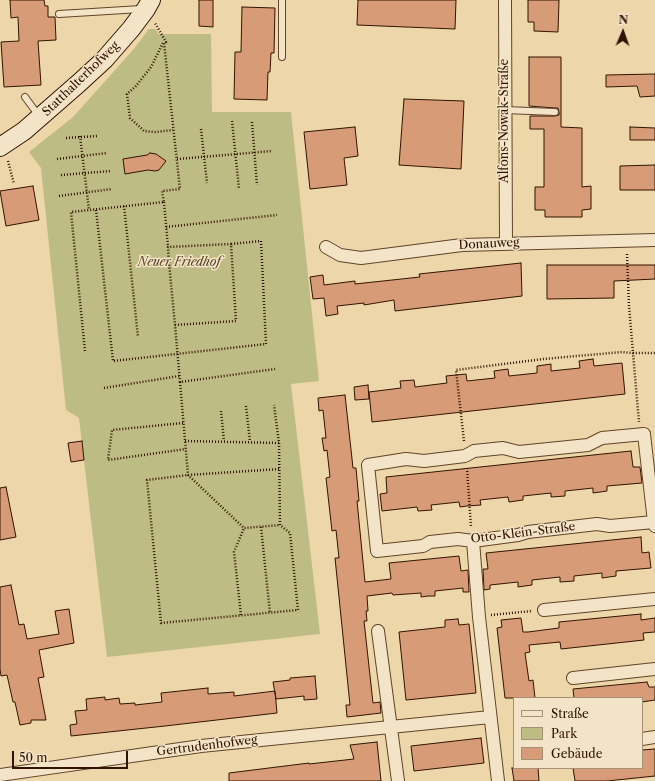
<!DOCTYPE html>
<html>
<head>
<meta charset="utf-8">
<style>
	body { margin:0 }
	#map { position:relative; width:655px; height:781px; overflow:hidden; background:#edd6a9; font-family:"Libre Caslon Text",serif }
	canvas { display:block }
	.legend { position:absolute; left:513px; top:697px; width:130px; height:72px; box-sizing:border-box; background:#f3e4c7; border:1px solid #a69077; margin:0; padding:5px 7px; list-style:none; font-size:12px; color:#321300 }
	.legend li { display:flex; align-items:center; gap:8px; height:20px }
	.legend b { width:20px; border:1px solid #a69077 }
	.north { position:absolute; left:603px; top:12px; width:40px; height:40px; -webkit-text-stroke:3px #f3e4c7; paint-order:stroke; rotate:2deg; font-size:11px; font-weight:700; line-height:16px; text-align:center; color:#321300 }
	.north::after { content:''; display:block; margin:auto; width:14px; height:18px; background:#321300; clip-path:polygon(50% 0,100% 100%,50% 72%,0 100%) }
	.scale { position:absolute; left:12px; top:751px; width:116px; height:18px; box-sizing:border-box; border:2px solid #321300; border-top:0; padding-left:5px; font-size:12px; line-height:14px; white-space:nowrap; color:#321300; -webkit-text-stroke:3px #f3e4c7; paint-order:stroke }
</style>
</head>
<body>
<div id="map">
<canvas width="655" height="781"></canvas>
<ul class="legend">
<li><b style="height:5px;background:#f3e4c7"></b>Straße</li>
<li><b style="height:11px;background:#bdbc85"></b>Park</li>
<li><b style="height:11px;background:#d79c77"></b>Gebäude</li>
</ul>
<div class="north">N</div>
<div class="scale">50 m</div>
</div>
<script>
const c = document.querySelector('canvas').getContext('2d');
c.lineJoin = 'round';
function fill(path, color) {
  c.fillStyle = color;
  c.fill(path, 'evenodd');
}
function toPath(rows) {
  const path = new Path2D();
  for (const r of rows) {
    path.moveTo(r[0], r[1]);
    for (let i = 2; i < r.length; i += 2) path.lineTo(r[i], r[i + 1]);
  }
  return path;
}
function stroke(path, color, width, dash) {
  c.strokeStyle = color;
  c.lineWidth = width;
  c.lineCap = dash ? 'butt' : 'round';
  c.setLineDash(dash || []);
  c.stroke(path);
}
function write(font, color, halo, rows, align = 'center') {
  c.font = font + ' "Libre Caslon Text",serif';
  c.lineWidth = 3;
  c.setLineDash([]);
  c.textBaseline = 'middle';
  c.strokeStyle = halo;
  c.fillStyle = color;
  for (const [text, x, y, turn = 0] of rows) {
    c.save();
    c.translate(x, y);
    c.rotate((+turn || 0) * Math.PI / 180);
    c.textAlign = isNaN(turn) ? turn : align;
    if (halo) c.strokeText(text, 0, 0);
    c.fillText(text, 0, 0);
    c.restore();
  }
}
const green = toPath([
	[149,29,155,29,157,31,158,34,211,34,212,112,291,112,319,381,291,384,320,634,107,657,79,418,66,410,41,168,29,152,73,117,133,50]
]);
const building = toPath([
	[10,0,44,0,45,6,48,6,48,17,55,17,56,40,38,41,41,85,4,87,1,42,19,41,18,17,11,18,10,0],
	[199,0,213,0,213,27,199,26,199,0],
	[358,0,456,0,455,29,357,25,358,0],
	[528,0,559,0,558,32,534,31,534,22,528,22,528,0],
	[242,7,275,8,274,53,271,53,270,72,268,72,267,100,234,99,235,52,241,52,242,7],
	[529,57,561,57,561,127,582,128,582,187,591,186,591,209,582,210,582,217,545,217,545,210,535,210,535,187,544,187,544,129,530,129,530,116,555,116,559,115,559,112,558,108,555,108,529,106,529,57],
	[655,74,655,96,640,97,637,86,606,87,606,75,655,74],
	[404,99,464,101,461,169,399,165,404,99],
	[355,127,358,156,344,158,347,185,310,189,304,132,355,127],
	[630,127,655,128,655,140,630,140,630,127],
	[150,153,156,154,166,161,159,170,155,171,148,170,125,174,123,159,147,155,150,153],
	[655,165,655,190,620,190,620,166,655,165],
	[33,186,39,220,6,226,0,191,33,186],
	[521,263,522,296,395,311,394,300,364,305,364,303,337,306,338,314,326,316,324,298,313,299,310,277,323,275,324,285,355,281,355,284,420,277,419,274,521,263],
	[547,265,655,265,655,279,614,281,614,298,547,299,547,265],
	[593,359,594,366,622,363,625,394,372,422,369,392,401,388,400,381,414,380,415,387,447,383,446,376,466,374,467,381,495,378,494,371,508,369,509,376,537,373,537,366,551,364,551,371,580,368,579,361,593,359],
	[368,385,369,399,355,400,354,387,368,385],
	[345,395,353,468,356,468,359,501,357,501,365,582,391,579,389,563,459,556,461,571,468,570,469,592,463,592,463,588,435,591,435,596,428,596,421,597,421,593,393,595,392,593,367,596,368,611,366,611,367,621,364,621,373,703,380,702,381,713,347,717,346,705,350,705,335,558,339,558,336,530,332,531,326,478,330,477,327,450,324,451,322,438,326,438,323,410,319,411,318,398,345,395],
	[82,441,84,460,71,462,68,443,82,441],
	[631,451,633,467,640,467,642,483,607,486,607,491,593,493,593,488,565,491,565,496,551,497,551,493,523,496,523,500,509,502,508,497,480,500,481,505,467,506,460,507,459,502,431,505,432,510,418,511,417,507,382,511,380,494,387,493,386,477,631,451],
	[6,487,16,537,0,540,0,488,6,487],
	[641,537,642,553,649,552,651,568,616,571,616,576,602,578,602,573,574,576,574,581,560,582,560,577,532,580,532,585,518,587,518,582,490,585,490,589,484,590,483,569,488,569,486,553,641,537],
	[11,585,19,625,24,624,27,639,59,634,55,611,69,609,74,643,39,650,44,677,38,678,46,720,31,720,31,723,20,725,15,702,13,702,7,675,1,676,0,669,0,587,11,585],
	[641,614,641,620,655,618,655,632,643,633,644,640,561,649,560,642,529,645,530,652,525,653,529,681,533,680,535,698,505,698,497,628,502,627,501,620,521,618,523,632,528,632,559,628,559,622,641,614],
	[458,619,459,625,469,624,476,693,406,700,399,632,445,627,445,620,458,619],
	[315,676,317,699,304,700,304,696,276,699,273,682,290,680,290,678,315,676],
	[647,682,649,687,655,687,655,700,642,702,642,698,574,698,573,689,647,682],
	[208,688,208,694,234,692,234,696,275,691,277,713,165,726,71,736,70,725,77,724,75,711,87,710,86,699,105,697,105,700,119,698,120,704,135,703,135,705,162,702,161,693,208,688],
	[481,738,484,763,414,771,411,746,481,738],
	[377,742,381,781,229,781,229,773,309,763,309,764,354,759,350,745,377,742],
	[655,749,655,776,607,781,575,781,573,768,642,768,642,750,655,749],
	[512,768,538,768,539,781,514,781,512,768]
]);
const path = toPath([
	[163,43,151,67,136,86,127,94,130,118,144,131,156,132,173,130],
	[232,121,239,189],
	[252,122,257,185],
	[201,129,207,183],
	[80,136,89,210],
	[66,138,97,136],
	[57,159,107,153],
	[177,159,272,151],
	[8,161,14,184],
	[61,175,111,171],
	[59,196,112,189],
	[164,202,168,247],
	[124,206,138,337],
	[96,210,113,361,266,344,261,241,231,244],
	[166,227,277,215],
	[627,254,629,306,633,353,655,353],
	[175,325,236,321,231,244,168,247,169,263,175,325,180,382,275,369],
	[85,351,71,212,164,202,162,191,180,189,164,43,166,42,155,23],
	[180,382,188,475,244,528,280,525],
	[104,388,179,376],
	[246,406,250,442],
	[221,411,224,441],
	[183,423,112,430,108,460,186,449],
	[185,441,279,443,274,405],
	[464,441,456,370,543,359,622,352,633,353,639,422],
	[279,443,280,525,290,533,298,610,161,623,147,480,188,475,279,469],
	[467,468,471,527],
	[261,527,270,613],
	[241,615,234,552,244,528],
	[491,615,532,611]
]);
const lane = toPath([
	[282,0,282,57],
	[59,14,141,9],
	[25,97,39,116],
	[505,110,555,112]
]);
const street = toPath([
	[505,0,506,243],
	[326,247,340,255,361,258,462,245,655,240],
	[654,522,610,526,597,524,528,532,518,535,473,541,458,539,430,542,423,546,377,551,368,465,406,459,424,461,465,456,474,451,503,448,519,452,588,445,602,438,644,434,654,522,655,526],
	[473,541,479,617,498,781],
	[544,610,655,599],
	[378,631,398,781],
	[573,678,655,669],
	[642,739,655,737],
	[0,775,201,746,490,717]
]);
const secondary = toPath([
	[0,147,24,131,79,83,104,60,131,29,146,9,151,0]
]);
const streetNames = [
	["Statthalterhofweg",81,79,-44],
	["Alfons-Nowak-Straße",505,121,-90],
	["Donauweg",489,244,-3],
	["Otto-Klein-Straße",523,533,-7],
	["Gertrudenhofweg",207,746,-7]
];
const parkNames = [
	["Neuer Friedhof",179,263]
];
fill(green, '#bdbc85');
fill(building, '#d79c77');
stroke(building, '#321300', 1);
stroke(lane, '#61442a', 8);
stroke(street, '#61442a', 14);
stroke(secondary, '#321300', 20);
stroke(path, '#321300', 2.5, [1, 2]);
stroke(lane, '#f3e4c7', 6);
stroke(street, '#f3e4c7', 12);
stroke(secondary, '#f3e4c7', 18);
write('12px', '#321300', '#f3e4c7', streetNames);
write('italic 12px', '#5c4628', '#f3e4c7', parkNames);
</script>
</body>
</html>
